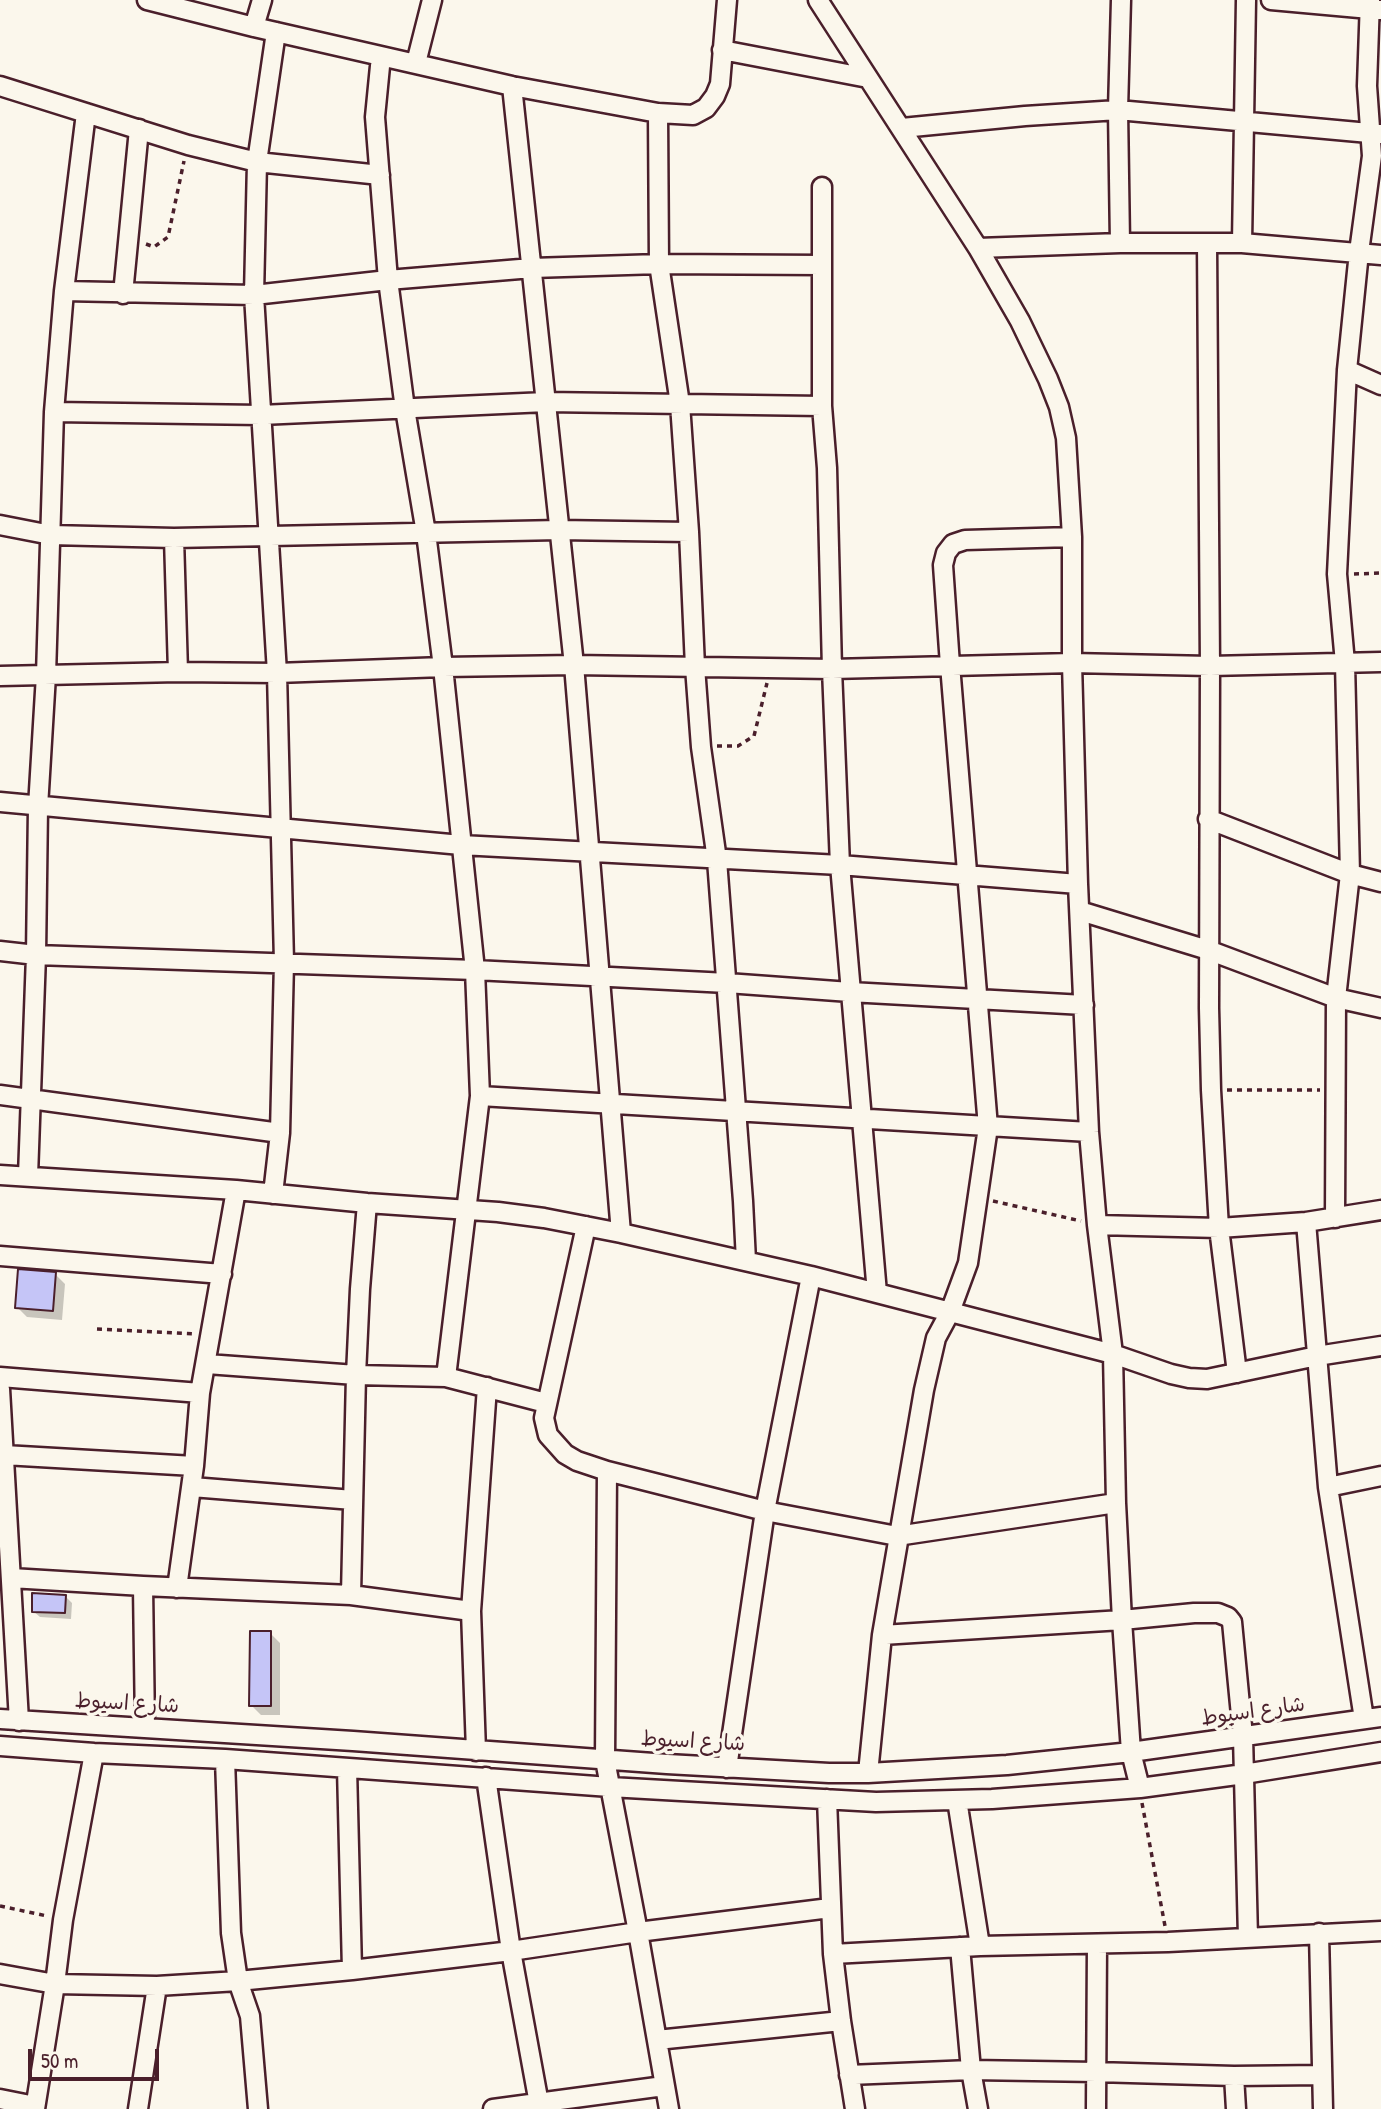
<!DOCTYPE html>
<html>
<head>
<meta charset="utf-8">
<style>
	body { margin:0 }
	#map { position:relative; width:1381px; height:2109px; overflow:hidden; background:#fbf7ec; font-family:"Patrick Hand",sans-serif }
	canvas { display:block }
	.scale { position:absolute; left:28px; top:2049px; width:131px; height:32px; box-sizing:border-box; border:4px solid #4a1f2b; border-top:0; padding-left:9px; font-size:21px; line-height:24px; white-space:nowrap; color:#4a1f2b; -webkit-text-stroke:5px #fbf7ec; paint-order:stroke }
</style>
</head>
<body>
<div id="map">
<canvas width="1381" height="2109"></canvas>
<div class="scale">50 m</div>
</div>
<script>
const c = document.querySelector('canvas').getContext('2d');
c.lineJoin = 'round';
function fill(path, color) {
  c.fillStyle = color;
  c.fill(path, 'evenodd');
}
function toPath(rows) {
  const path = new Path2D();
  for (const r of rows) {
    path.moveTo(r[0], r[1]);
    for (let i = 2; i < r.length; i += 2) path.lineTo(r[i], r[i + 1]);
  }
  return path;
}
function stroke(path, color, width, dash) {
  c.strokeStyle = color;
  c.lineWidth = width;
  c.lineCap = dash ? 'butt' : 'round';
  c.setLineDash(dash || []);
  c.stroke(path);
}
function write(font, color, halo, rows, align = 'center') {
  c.font = font + ' "Patrick Hand","Playpen Sans Arabic",sans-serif';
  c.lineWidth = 7;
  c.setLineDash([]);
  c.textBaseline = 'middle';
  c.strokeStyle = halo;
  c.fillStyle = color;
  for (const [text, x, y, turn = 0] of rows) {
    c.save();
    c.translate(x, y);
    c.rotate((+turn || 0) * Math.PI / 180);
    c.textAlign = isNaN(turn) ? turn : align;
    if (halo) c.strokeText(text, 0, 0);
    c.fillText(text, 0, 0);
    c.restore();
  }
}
const shadow = toPath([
	[55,1274,65,1284,62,1320,27,1317,17,1307],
	[65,1596,72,1603,71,1619,40,1617,33,1611],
	[270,1633,280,1643,280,1715,261,1715,251,1705]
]);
const building = toPath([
	[18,1269,56,1272,53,1311,15,1308,18,1269],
	[32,1593,66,1595,65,1613,32,1612,32,1593],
	[250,1631,271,1631,271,1706,249,1706,250,1631]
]);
const path = toPath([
	[146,244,154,247,168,237,184,161],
	[1354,574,1381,573],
	[717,746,738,746,754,736,767,683],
	[1227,1090,1320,1090],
	[993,1201,1081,1221],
	[97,1329,196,1334],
	[1142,1803,1165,1926],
	[0,1906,47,1916]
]);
const minor = toPath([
	[147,0,254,27,512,86,658,113,693,115,706,108,715,96,720,84,727,0],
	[1271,0,1381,10],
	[254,27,262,0],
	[722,50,868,78],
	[381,56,375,117,388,280,405,409,426,533,443,667,475,970,480,1096,446,1377],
	[416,63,432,0],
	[0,86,188,145,257,162,380,175],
	[512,86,574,665,621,1233],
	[86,113,64,291,54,412,261,415,546,402,822,406],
	[658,113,659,264,680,404,689,532,695,667,701,747,717,860,743,1201,746,1261],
	[902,128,1025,116,1118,110,1380,134],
	[822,187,822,406,827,468,832,669,840,865,877,1293],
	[1120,243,1118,110,1121,0],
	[1207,243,1210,666,1209,1008,1211,1090,1219,1228,1237,1373],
	[1242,243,1246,0],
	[978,248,1120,243,1242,243,1381,255],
	[64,291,254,295,388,280,532,268,659,264,822,265],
	[123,294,139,129],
	[1347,370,1381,385],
	[0,525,51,535,174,538,559,530,689,532],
	[174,538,178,672],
	[0,676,178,672,277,673,443,667,574,665,832,669,1072,663,1210,666,1381,662],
	[0,802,461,845,840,865,1078,884],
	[1208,819,1350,874,1381,882],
	[1080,911,1208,950,1336,998,1381,1008],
	[0,951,36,955,475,970,727,983,850,992,1084,1005],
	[0,1095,280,1133,284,962,277,673,254,295,257,162,276,32],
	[480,1096,1089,1132],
	[0,1175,236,1190,367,1203,498,1212,544,1218,621,1233,811,1276,1113,1354,1097,1225,1089,1132,1078,884,1072,663,1072,537,1066,438,1059,407,1048,379,1020,321,978,248,818,0],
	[28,1176,36,955,38,807,46,675,54,412],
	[273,1194,280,1133],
	[1335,1218,1336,998,1350,874,1345,663,1337,574,1347,370,1359,252,1372,156,1367,86,1370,0],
	[1306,1222,1328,1487,1364,1719],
	[1097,1225,1219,1228,1306,1222,1381,1210],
	[586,1226,544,1418,548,1435,565,1454,577,1461,607,1471,605,1760,638,1932,669,2109],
	[0,1256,222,1274],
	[207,1364,356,1375,446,1377,546,1403],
	[0,1377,200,1393],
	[0,1389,19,1721],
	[4,1455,194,1466],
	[607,1471,765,1511,897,1536,1116,1503],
	[192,1487,353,1500],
	[1328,1487,1381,1476],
	[11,1578,143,1586,351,1595,471,1611],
	[143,1586,145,1728],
	[177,1588,194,1466,200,1393,236,1190],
	[351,1595,356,1375,360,1289,367,1203],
	[882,1635,1122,1620,1194,1613,1218,1613,1228,1617,1232,1622,1243,1736,1248,1938],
	[0,1719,353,1741,667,1764,829,1773,868,1773,1007,1765,1131,1752,1381,1717],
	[0,1746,94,1753,225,1759,610,1787,876,1802,992,1799,1140,1788,1244,1774,1381,1752],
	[476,1751,471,1611,487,1387],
	[225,1759,231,1933,238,1981,250,2016,258,2109],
	[347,1768,352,1970],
	[727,1768,765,1511,811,1276],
	[868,1773,882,1635,924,1390,936,1338,950,1312,968,1263,988,1127,950,665,943,565,946,553,953,544,965,540,1072,537],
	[486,1777,511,1951,540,2109],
	[1140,1788,1131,1752,1122,1620,1116,1503,1113,1354,1171,1374,1189,1378,1207,1379,1317,1356,1381,1346],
	[827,1799,833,1954,841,2021,855,2109],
	[957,1800,980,1946],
	[1319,1933,1323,2109],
	[960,1947,971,2070,978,2109],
	[833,1954,980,1946,1168,1942,1381,1931],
	[0,1974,55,1984,157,1986,238,1981,352,1970,511,1951,638,1932,830,1908],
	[657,2040,841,2021],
	[849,2075,971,2070,1096,2072,1234,2076,1321,2075],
	[1234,2076,1236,2109],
	[0,2099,35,2106],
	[35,2109,55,1984,63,1920,94,1753],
	[138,2109,157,1986],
	[493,2109,664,2086],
	[1096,2109,1097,1944]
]);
const streetNames = [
	["شارع اسيوط",127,1704,3],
	["شارع اسيوط",1253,1712,-8],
	["شارع اسيوط",693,1742,3]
];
fill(shadow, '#0003');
fill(building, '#c5c5f7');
stroke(building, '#4a1f2b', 2);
stroke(minor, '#4a1f2b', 23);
stroke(path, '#4a1f2b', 3.5, [5, 5]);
stroke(minor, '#fbf7ec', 18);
write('21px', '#4a1f2b', '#fbf7ec', streetNames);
</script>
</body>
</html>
